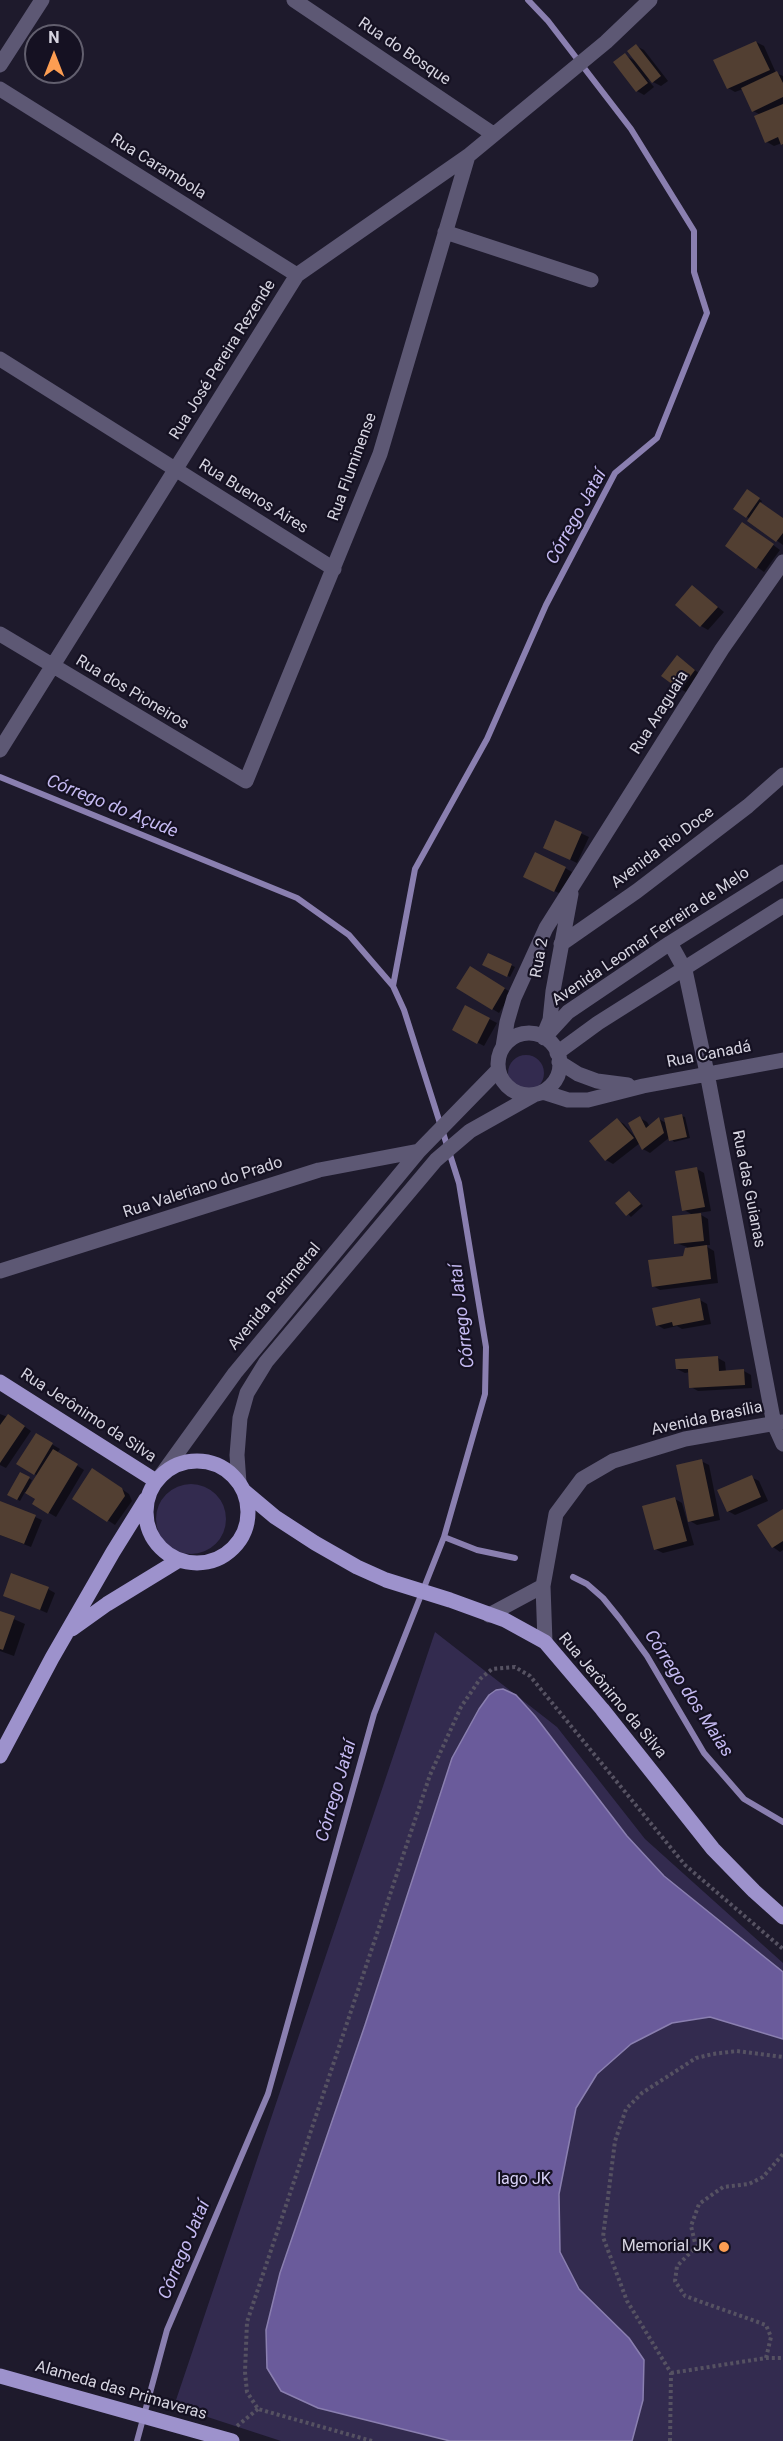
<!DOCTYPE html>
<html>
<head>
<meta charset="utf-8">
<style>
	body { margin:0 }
	#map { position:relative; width:783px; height:2441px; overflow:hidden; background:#1e1a2c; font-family:Roboto,sans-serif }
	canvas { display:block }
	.north { position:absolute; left:24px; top:24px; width:60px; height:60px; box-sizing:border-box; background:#151122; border:2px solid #625f6e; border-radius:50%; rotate:0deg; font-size:16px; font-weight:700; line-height:24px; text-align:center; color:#d6d4e0 }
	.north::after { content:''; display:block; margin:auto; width:21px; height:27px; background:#fc9d52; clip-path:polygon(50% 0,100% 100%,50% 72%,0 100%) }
</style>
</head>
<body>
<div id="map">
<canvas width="783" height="2441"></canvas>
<div class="north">N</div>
</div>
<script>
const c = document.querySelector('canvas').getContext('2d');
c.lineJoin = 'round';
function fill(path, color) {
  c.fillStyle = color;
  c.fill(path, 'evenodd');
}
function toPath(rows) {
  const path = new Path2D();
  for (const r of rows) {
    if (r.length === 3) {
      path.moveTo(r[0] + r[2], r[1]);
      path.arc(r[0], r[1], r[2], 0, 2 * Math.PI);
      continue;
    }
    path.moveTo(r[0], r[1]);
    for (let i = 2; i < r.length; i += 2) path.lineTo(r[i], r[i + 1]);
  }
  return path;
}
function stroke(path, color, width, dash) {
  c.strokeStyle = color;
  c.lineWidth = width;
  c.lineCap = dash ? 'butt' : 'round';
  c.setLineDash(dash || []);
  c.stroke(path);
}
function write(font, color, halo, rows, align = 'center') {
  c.font = font + ' Roboto,sans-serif';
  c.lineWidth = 4.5;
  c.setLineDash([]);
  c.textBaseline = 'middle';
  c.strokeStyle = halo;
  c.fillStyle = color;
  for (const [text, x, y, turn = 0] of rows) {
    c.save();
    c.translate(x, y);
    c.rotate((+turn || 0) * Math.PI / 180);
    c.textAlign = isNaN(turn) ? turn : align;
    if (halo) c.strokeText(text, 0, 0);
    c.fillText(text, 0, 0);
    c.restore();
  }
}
const green = toPath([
	[526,1073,18],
	[191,1519,35],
	[435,1632,557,1727,645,1839,783,1963,783,2441,281,2441,174,2406]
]);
const water = toPath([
	[503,1689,516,1695,535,1716,627,1836,664,1876,783,1972,783,2039,710,2017,672,2023,631,2044,597,2074,576,2108,559,2194,560,2252,579,2289,629,2338,644,2360,643,2400,632,2441,450,2441,318,2408,281,2391,267,2368,266,2330,280,2273,365,2025,452,1758,479,1709,489,1695,496,1690,503,1689]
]);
const shadow = toPath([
	[756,42,764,46,776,73,783,76,783,145,782,143,774,146,767,142,761,115,753,111,743,89,735,92,728,88],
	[636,46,644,50,668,81,661,86,647,79,654,87,644,95,637,91,625,55,637,62],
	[747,491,762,501,760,504,783,519,783,545,749,521,750,519,746,516],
	[750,528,780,550,764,572,727,546],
	[693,587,724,612,708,630,701,626],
	[684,661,701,675,688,693,680,689],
	[556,822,589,837,577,863,552,851],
	[565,868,572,872,561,894,532,881],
	[489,955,515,967,510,977,484,964],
	[470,968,512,993,499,1013,458,988],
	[466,1007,497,1023,484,1046,454,1030],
	[682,1116,685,1117,690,1138,674,1142,670,1137,650,1153,643,1149,640,1143,613,1164,606,1160,591,1142,617,1120,624,1124,636,1138,640,1118,647,1122,650,1127,659,1119,666,1123],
	[697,1169,704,1173,711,1211,698,1213,708,1219,710,1245,704,1245,714,1251,718,1283,660,1290,653,1286,684,1257,687,1247,676,1243,693,1215,684,1210],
	[632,1194,643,1206,631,1217,617,1203],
	[700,1300,707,1304,711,1324,682,1329,677,1326,664,1329,657,1325],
	[718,1358,725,1362,726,1372,744,1371,751,1375,752,1388,698,1391,691,1387,690,1372,685,1373,677,1369],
	[0,1414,15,1420,31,1431,6,1468,0,1465],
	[36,1435,60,1449,57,1453,84,1470,56,1517,34,1504,37,1499,25,1492,20,1501,9,1494,20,1474,32,1480,29,1486,31,1487,38,1476,18,1464],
	[701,1461,709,1465,720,1520,697,1525,690,1521],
	[100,1474,129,1494,132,1501,115,1525,74,1498],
	[751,1477,759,1481,768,1501,735,1515,728,1511],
	[675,1499,682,1503,694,1545,663,1553,655,1549],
	[0,1502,42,1520,31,1547,0,1535],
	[783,1511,783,1550,780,1552,773,1547,759,1526],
	[48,1589,55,1593,47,1613,5,1595],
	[0,1613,25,1624,14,1656,0,1651]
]);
const stream = toPath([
	[0,777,297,898,349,935,393,986,404,1010,459,1183,486,1347,485,1394,444,1537,374,1714,268,2094,167,2330,137,2441],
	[393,986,415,869,487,739,546,605,615,473,657,438,707,313,694,272,694,231,631,129,548,21,528,0],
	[444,1537,477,1550,515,1558],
	[573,1577,587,1584,603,1598,620,1619,647,1656,704,1753,744,1799,783,1822]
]);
const building = toPath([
	[756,41,770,70,727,89,713,60],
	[636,44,661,76,652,83,627,51],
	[625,53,648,83,636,92,613,62],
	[777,71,783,83,783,97,752,112,741,88],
	[783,104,783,144,781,145,778,137,765,143,754,116],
	[747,489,760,498,746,518,733,509],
	[760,502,783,518,783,533,776,542,747,521],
	[742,522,774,544,756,569,725,546],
	[692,585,718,607,700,627,675,605],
	[677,655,695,670,680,690,661,676],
	[555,820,582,832,570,860,543,848],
	[535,852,566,867,554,892,523,877],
	[488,953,512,964,507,977,482,965],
	[470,966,505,988,492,1010,456,988],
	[465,1005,490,1018,477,1044,452,1030],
	[682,1114,687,1137,669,1141,664,1118],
	[640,1116,646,1128,659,1117,664,1133,642,1150,628,1123],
	[617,1118,634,1138,605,1161,589,1141],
	[697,1167,705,1207,682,1211,675,1171],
	[629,1191,641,1204,626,1216,615,1203],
	[701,1213,704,1241,674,1244,672,1216],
	[707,1245,711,1279,652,1287,648,1260,683,1256,685,1248],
	[700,1298,704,1320,673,1326,672,1322,656,1326,652,1308],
	[718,1356,719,1371,744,1369,745,1385,689,1388,688,1369,676,1369,675,1359],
	[8,1414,25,1426,0,1463,0,1425],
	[36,1433,53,1443,34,1475,16,1464],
	[53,1449,78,1464,48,1514,32,1504,35,1499,25,1493],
	[702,1459,714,1516,688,1522,676,1465],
	[92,1468,122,1488,125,1496,107,1522,72,1499],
	[20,1472,30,1477,17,1500,7,1495],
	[752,1475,761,1497,727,1512,717,1490],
	[675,1497,687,1541,654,1550,642,1506],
	[0,1501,36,1515,24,1544,0,1535],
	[783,1509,783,1541,772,1548,757,1525],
	[11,1573,49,1587,40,1610,3,1596],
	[0,1611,15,1616,3,1650,0,1649]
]);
const path = toPath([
	[766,2358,771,2337,766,2325,685,2296,675,2281,677,2266,696,2247,691,2226,699,2204,723,2187,749,2184,763,2177,783,2154],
	[671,2373,766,2358,783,2358],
	[237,2426,258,2409],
	[372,2441,258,2409,247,2392,245,2372,247,2322,430,1775,461,1707,480,1679,492,1669,515,1667,530,1676,685,1865,783,1949],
	[670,2441,671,2373,627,2301,603,2237,615,2141,626,2109,642,2093,696,2058,713,2054,737,2051,783,2057]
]);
const minor = toPath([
	[294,0,493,134],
	[0,65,42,0],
	[0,89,297,275],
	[445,232,591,280],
	[0,359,334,569],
	[0,634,246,781,380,454,468,156],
	[0,750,297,275,468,156,606,42,650,0],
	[670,943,685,970,707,1073,774,1424,783,1444],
	[561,944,637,891,748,806,783,775],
	[545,1032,550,1020,553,991,571,894],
	[529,1064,31],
	[544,1038,568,1012,670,943,783,872],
	[503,1047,507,1022,514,998,546,928,722,649,783,562],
	[557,1053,598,1023,783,906],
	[559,1062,578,1074,597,1081,628,1085],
	[543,1092,568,1100,588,1100,643,1086,783,1060],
	[0,1271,319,1170,419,1151],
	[160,1477,235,1373,419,1151,498,1070],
	[239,1483,237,1455,240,1418,247,1393,266,1362,436,1160,470,1131,534,1095],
	[489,1615,543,1586],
	[545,1642,543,1586,556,1514,582,1479,613,1461,685,1439,783,1422]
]);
const major = toPath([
	[0,1382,156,1481],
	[197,1512,51],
	[244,1491,275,1517,315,1543,357,1567,386,1580,450,1600,505,1620,545,1642,602,1709,713,1849,754,1891,783,1917],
	[72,1629,107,1604,179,1560],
	[0,1756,52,1658,113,1552,146,1499],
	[0,2376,232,2441]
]);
const markers = [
	[724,2247,6,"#fc9d52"]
];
const streetNames = [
	["Rua do Bosque",404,52,34],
	["Rua Carambola",158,167,32],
	["Rua José Pereira Rezende",223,360,-58],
	["Rua Fluminense",353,467,-70],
	["Rua Buenos Aires",253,497,32],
	["Rua dos Pioneiros",132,693,31],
	["Rua Araguaia",660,713,-58],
	["Avenida Rio Doce",663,848,-37],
	["Avenida Leomar Ferreira de Melo",651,937,-34],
	["Rua 2",540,958,-80],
	["Rua Canadá",709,1055,-11],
	["Rua Valeriano do Prado",203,1188,-18],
	["Rua das Guianas",748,1189,79],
	["Avenida Perimetral",275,1297,-50],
	["Rua Jerônimo da Silva",88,1416,33],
	["Avenida Brasília",707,1419,-12],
	["Rua Jerônimo da Silva",612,1696,50],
	["Alameda das Primaveras",121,2391,16]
];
const parkNames = [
	["lago JK",524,2180]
];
const poiNames = [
	["Memorial JK",712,2247]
];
const waterNames = [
	["Córrego Jataí",577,517,-61],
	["Córrego do Açude",112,807,22],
	["Córrego Jataí",463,1316,-97],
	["Córrego dos Maias",688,1694,57],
	["Córrego Jataí",337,1791,-74],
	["Córrego Jataí",185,2250,-67]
];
fill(green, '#332b4f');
fill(water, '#6a5b9b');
stroke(water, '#8a7fb0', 1.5);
fill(shadow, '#0007');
stroke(stream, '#8a7fb0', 6);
fill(building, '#523f32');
stroke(path, '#565262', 4, [3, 3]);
stroke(minor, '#5d5874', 15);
stroke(major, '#9d92cc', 15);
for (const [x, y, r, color] of markers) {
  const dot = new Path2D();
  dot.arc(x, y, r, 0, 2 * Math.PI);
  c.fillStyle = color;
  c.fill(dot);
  stroke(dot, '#151122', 2);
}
write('16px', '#d6d4e0', '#151122', streetNames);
write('16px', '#d9d2f8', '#151122', parkNames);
write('16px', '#d6d4e0', '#151122', poiNames, 'right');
write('italic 18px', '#c5baf2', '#151122', waterNames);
</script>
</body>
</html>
